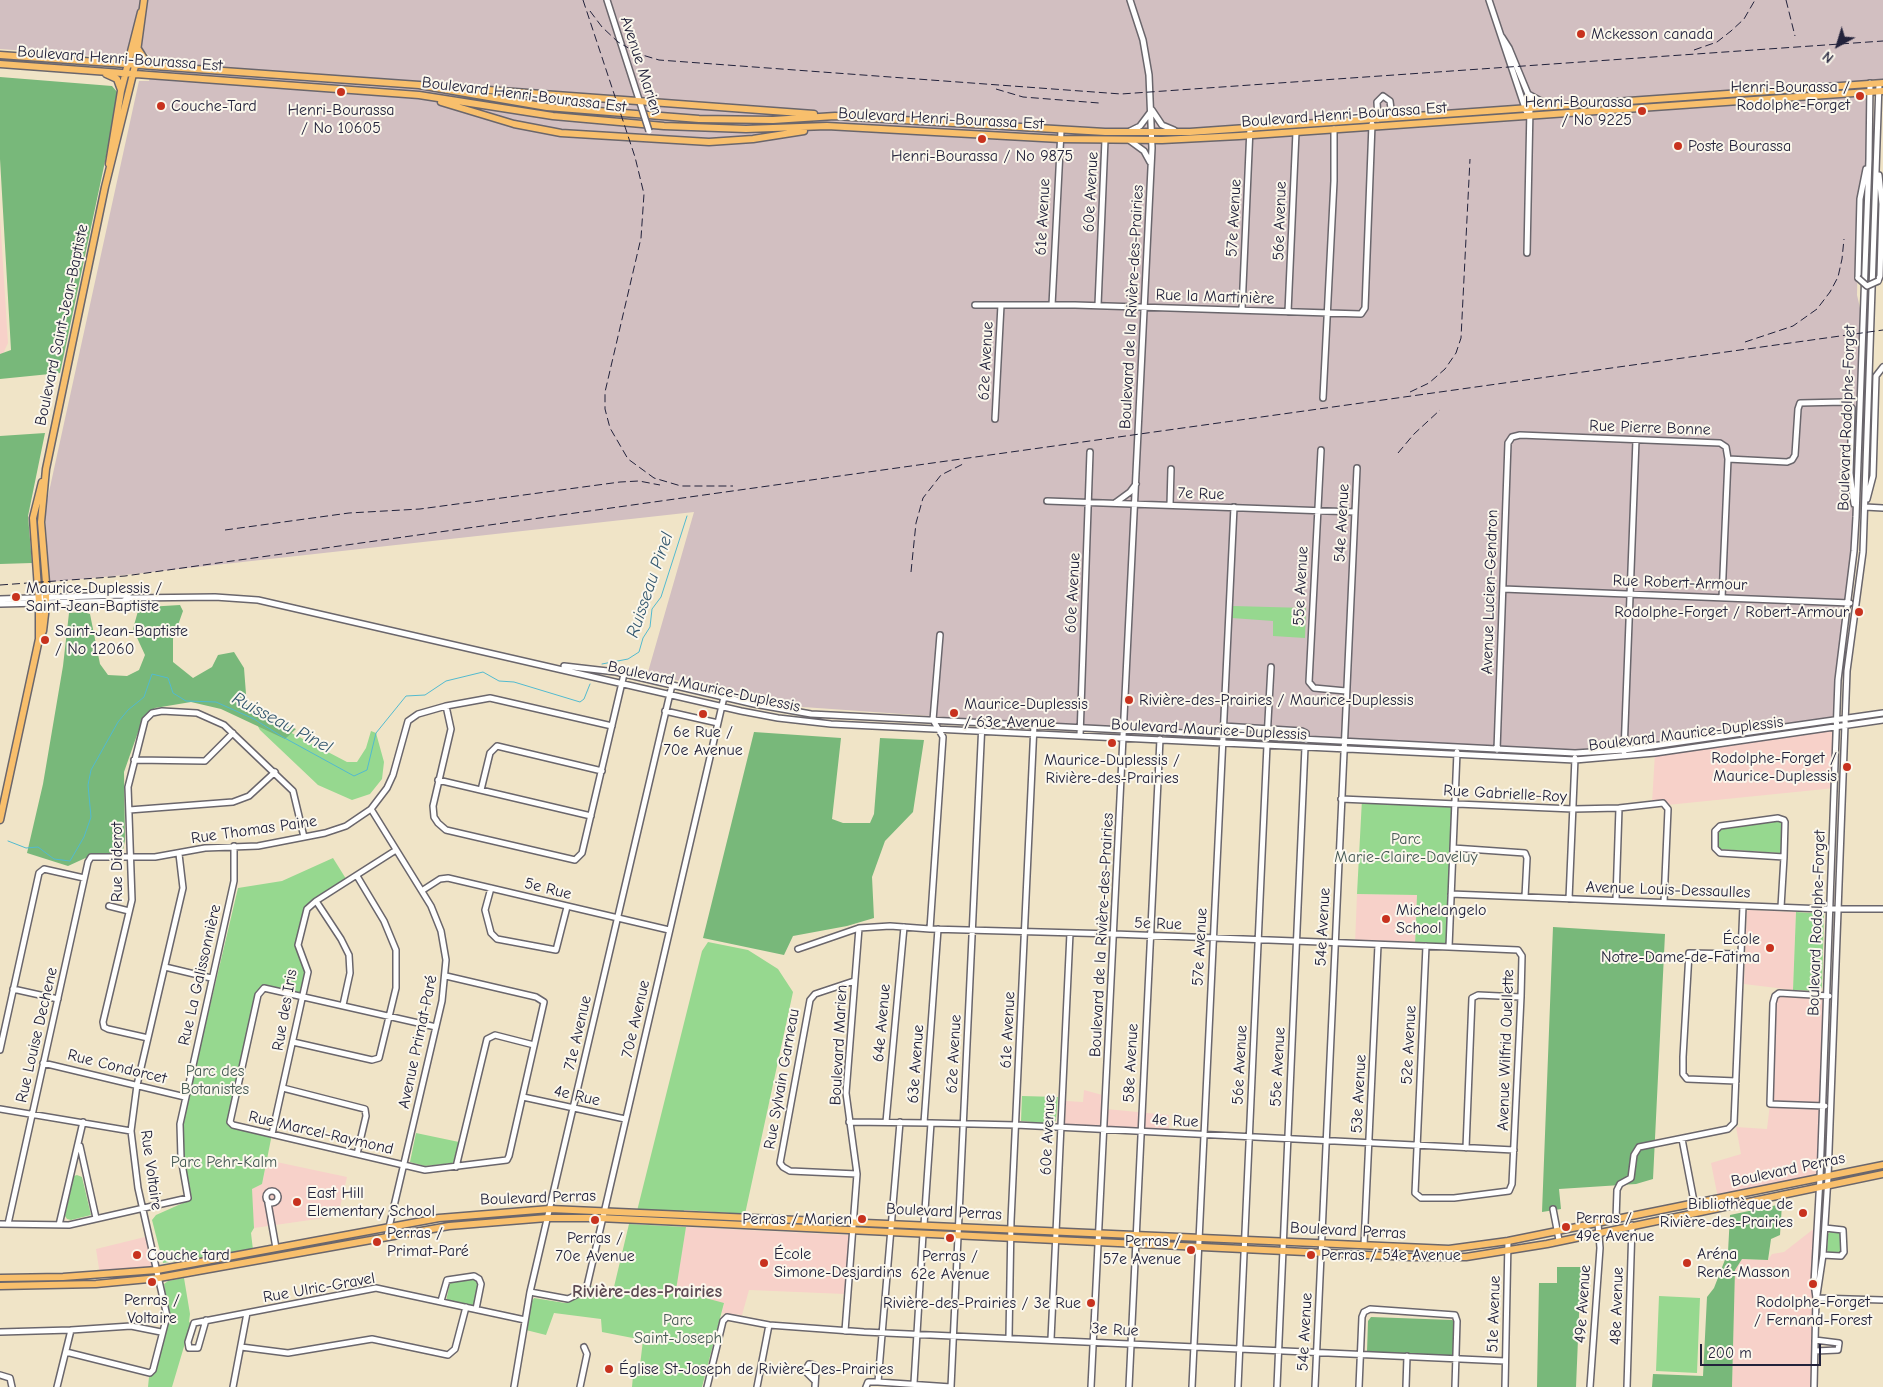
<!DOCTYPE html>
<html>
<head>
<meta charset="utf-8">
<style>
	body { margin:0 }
	#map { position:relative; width:1883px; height:1387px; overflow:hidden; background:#f0e4c7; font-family:"Comic Neue",sans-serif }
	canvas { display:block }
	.north { position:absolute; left:1813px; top:20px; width:50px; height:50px; -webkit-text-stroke:4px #fbf7ec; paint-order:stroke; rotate:219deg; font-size:14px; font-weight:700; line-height:20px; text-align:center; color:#22223b }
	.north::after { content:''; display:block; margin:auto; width:18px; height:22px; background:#22223b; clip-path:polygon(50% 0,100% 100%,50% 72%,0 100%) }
	.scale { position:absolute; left:1700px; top:1344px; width:121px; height:22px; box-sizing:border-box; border:2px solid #22223b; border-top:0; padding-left:6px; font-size:15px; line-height:18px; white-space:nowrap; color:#22223b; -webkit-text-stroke:4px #fbf7ec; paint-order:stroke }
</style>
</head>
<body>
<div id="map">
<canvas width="1883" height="1387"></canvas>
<div class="north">N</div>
<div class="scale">200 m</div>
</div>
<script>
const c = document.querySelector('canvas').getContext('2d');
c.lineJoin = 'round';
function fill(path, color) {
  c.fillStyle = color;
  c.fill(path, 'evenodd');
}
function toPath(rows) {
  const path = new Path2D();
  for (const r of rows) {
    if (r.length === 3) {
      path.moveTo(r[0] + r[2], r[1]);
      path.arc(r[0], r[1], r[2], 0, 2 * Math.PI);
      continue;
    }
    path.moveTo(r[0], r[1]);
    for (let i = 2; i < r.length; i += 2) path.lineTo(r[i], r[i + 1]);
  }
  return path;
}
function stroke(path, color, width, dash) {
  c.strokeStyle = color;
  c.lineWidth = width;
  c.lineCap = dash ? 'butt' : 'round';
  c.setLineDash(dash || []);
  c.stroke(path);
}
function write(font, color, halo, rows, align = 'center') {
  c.font = font + ' "Comic Neue",sans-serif';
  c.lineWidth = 4;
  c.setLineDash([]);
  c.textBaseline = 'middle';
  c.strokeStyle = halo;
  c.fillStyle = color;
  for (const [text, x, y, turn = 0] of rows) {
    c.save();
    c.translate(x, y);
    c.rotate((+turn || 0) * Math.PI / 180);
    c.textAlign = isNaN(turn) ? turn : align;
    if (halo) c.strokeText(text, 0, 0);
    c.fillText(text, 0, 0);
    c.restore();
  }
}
const built = toPath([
	[0,217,8,343,3,354,0,354],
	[1837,727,1835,788,1667,805,1652,803,1655,753],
	[1357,894,1417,895,1415,946,1355,944],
	[1750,910,1796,912,1793,990,1744,984,1747,911],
	[1779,993,1827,996,1820,1178,1718,1198,1711,1163,1741,1154,1736,1127,1767,1129,1770,1104,1773,1003],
	[1084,1090,1106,1096,1106,1109,1169,1115,1169,1134,1065,1124,1066,1101,1083,1102],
	[267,1160,347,1177,338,1216,254,1228,251,1189,262,1184],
	[686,1227,849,1235,845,1294,749,1290,742,1315,722,1313,724,1304,675,1290],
	[1816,1227,1814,1387,1732,1387,1735,1270,1742,1259,1768,1260,1772,1254,1784,1252],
	[149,1236,156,1266,100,1275,96,1249]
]);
const industrial = toPath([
	[0,0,1883,0,1883,83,1870,84,1869,159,1859,205,1857,295,1863,321,1854,551,1838,680,1837,719,1624,750,1457,748,1086,727,803,707,729,695,648,672,694,512,125,575,49,582,45,510,139,81,149,81,154,60,144,51,126,50,124,56,120,58,0,49]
]);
const green = toPath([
	[1233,606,1306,608,1305,638,1273,636,1273,621,1232,618],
	[261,717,347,762,357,762,366,748,371,731,376,733,384,762,382,779,370,794,352,800,318,785,260,730,254,719],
	[1362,799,1455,804,1449,947,1415,946,1417,895,1357,894],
	[1778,820,1783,823,1782,851,1780,853,1719,849,1719,832,1721,828],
	[333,858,348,882,307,909,299,951,308,972,304,996,261,990,229,1118,233,1125,272,1134,262,1184,252,1189,254,1228,251,1233,253,1250,163,1263,152,1220,156,1215,192,1199,184,1159,183,1128,188,1099,238,888,282,881],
	[1796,912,1824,914,1822,988,1816,991,1793,990],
	[708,942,748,950,778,969,793,992,745,1214,684,1210,683,1213,637,1211,702,951],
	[1022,1096,1058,1097,1056,1120,1054,1124,1021,1121],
	[416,1133,459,1142,453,1163,425,1166,410,1162],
	[77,1175,82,1177,91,1215,71,1220,67,1219,65,1216,74,1176],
	[629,1224,686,1227,676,1290,724,1303,702,1387,632,1387,633,1376,639,1374,643,1340,602,1332,601,1319,554,1313,546,1335,526,1330,532,1301,534,1298,565,1303,581,1297,591,1286,613,1291],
	[1831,1231,1841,1233,1840,1253,1829,1253,1827,1250,1828,1234],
	[184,1278,190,1314,189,1322,191,1323,172,1387,148,1387,149,1377,156,1369,169,1314,164,1284,168,1281],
	[475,1279,480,1285,474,1305,472,1307,446,1301,450,1283],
	[1659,1296,1700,1298,1697,1373,1656,1371]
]);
const forest = toPath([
	[0,77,112,86,118,93,117,105,60,373,0,379,0,354,11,350,0,159],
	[45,433,28,516,32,563,0,564,0,436],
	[180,605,183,611,173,639,173,662,193,678,212,667,218,655,234,652,244,668,247,707,296,729,285,739,221,709,191,702,155,708,143,718,124,772,125,840,123,850,113,854,92,855,68,866,27,853,43,784,63,666,69,613,83,612,90,614,100,664,108,675,127,676,139,670,145,655,133,629,138,611,147,607],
	[754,732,841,738,832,819,843,823,870,823,874,814,880,738,924,740,913,812,885,841,872,877,874,918,847,926,793,936,784,955,703,938],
	[1553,927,1665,934,1653,1179,1636,1184,1559,1189,1561,1209,1542,1212],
	[1782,1204,1780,1235,1771,1239,1768,1260,1742,1259,1735,1270,1732,1387,1652,1387,1653,1374,1703,1376,1707,1297,1714,1288,1728,1252,1730,1215],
	[1557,1267,1581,1267,1576,1387,1537,1387,1539,1283,1557,1283],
	[1371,1317,1452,1320,1455,1322,1453,1356,1367,1352,1368,1321]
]);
const stream = toPath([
	[602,664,628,659,639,652,643,638,650,627,652,609,661,597,687,516],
	[8,841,26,848,38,847,54,859,70,861,84,837,91,817,88,785,91,770,118,722,128,710,144,697,152,674,168,678,173,693,186,701,216,702,254,719,281,736,354,776,367,770,376,733,406,696,425,695,446,681,483,672,499,681,514,682,580,702,584,699,590,684]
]);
const minor = toPath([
	[607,0,642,109],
	[1489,0,1526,111],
	[1502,37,1509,48,1528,94,1530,108,1527,253],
	[1528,94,1550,106],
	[1152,110,1162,125,1174,130],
	[1378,119,1377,102,1383,96,1390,101,1392,117],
	[1130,131,1140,126,1152,110],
	[1129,140,1144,151,1150,162],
	[1858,278,1860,199,1866,169],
	[1878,281,1880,276,1882,204,1879,175],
	[975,305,1075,305,1361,314,1365,308,1372,124],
	[1052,305,1061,131],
	[1098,305,1105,140],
	[1242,309,1250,128],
	[1288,312,1296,132],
	[1323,398,1334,181,1334,129],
	[995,419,1001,305],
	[1321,450,1309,682,1314,688,1346,691],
	[1867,499,1873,476,1876,376,1883,367],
	[1047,501,1355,512],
	[1115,503,1130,492,1136,484],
	[1170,505,1171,469],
	[1865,507,1883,508],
	[1503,589,1850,603],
	[1722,598,1728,459],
	[0,599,123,595,131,598,215,597,258,600,741,711,778,718,831,724,1575,760,1655,753,1883,720],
	[0,604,123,601,130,598],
	[564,666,616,672,754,704,811,714,1575,753,1624,750,1883,713],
	[446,706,451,729,433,806,434,817,438,823,446,830,575,860,582,853,624,674],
	[665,711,718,723],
	[1223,726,1302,731,1306,733,1306,740],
	[1080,736,1090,452],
	[1267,739,1271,667],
	[1497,750,1508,443,1512,437,1520,435,1720,443,1726,447,1728,459,1787,462,1792,460,1795,455,1798,409,1800,403,1844,402,1852,408,1850,473,1854,504],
	[1624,752,1636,440],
	[134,760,205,761,233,733],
	[438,780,591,816],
	[481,790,490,753,497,746,602,771],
	[1341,799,1573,809,1619,808,1663,803,1668,809,1664,902],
	[371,809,431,906,441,931,446,960,442,1001,387,1236],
	[129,810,233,802,249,796,275,772],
	[1453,848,1525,853,1527,858,1525,897],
	[491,888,485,910,491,933,497,939,556,950,567,907],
	[423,890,440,879,448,878,669,930],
	[1451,894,1824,909,1883,909],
	[1569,899,1575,758],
	[1616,899,1619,808],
	[316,901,341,939,349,955,350,973,343,1005],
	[109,906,129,911],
	[1781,907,1784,857,1785,822,1784,820,1778,818,1720,826,1715,831,1715,848,1720,853,1784,857],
	[930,929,943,737,933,720,940,635],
	[1449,947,1457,752],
	[798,949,859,928,890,926,930,929,1114,934,1449,947,1518,950,1522,956,1521,997,1512,1184,1509,1191,1454,1198,1421,1198,1415,1193,1426,946],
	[165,967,211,978],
	[854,981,815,994,810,1000,780,1163,783,1167,790,1171,857,1174],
	[13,989,58,999],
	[436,1027,264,988,258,995,230,1122,233,1125,425,1170,507,1160,509,1156,544,1002,536,997,446,976],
	[148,1038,108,1029,104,1027,103,1022,132,900,128,787,145,720,152,713,162,711,197,713,224,725,293,791,304,837],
	[293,1042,372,1060,379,1058,396,988,396,950,384,921,357,876],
	[0,1050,39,873,44,869,84,878],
	[43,1063,185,1097],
	[1736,1081,1687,1079,1683,1074,1683,1057,1689,953,1741,954],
	[283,1088,365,1109,366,1116,357,1154],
	[523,1097,625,1119],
	[1825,1106,1770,1104,1773,1003,1775,996,1779,993,1829,996],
	[0,1109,131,1131],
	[849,1122,931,1123,924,1225],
	[886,1122,904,927],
	[924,1123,938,929],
	[931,1123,1016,1125,1514,1150],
	[272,1134,308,972,298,945,307,909,316,901,396,850],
	[1682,1139,1696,1212],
	[80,1146,96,1218],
	[1466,1148,1472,998,1478,995,1521,997],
	[456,1167,487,1039,495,1035,534,1045],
	[272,1197,6],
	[268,1203,276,1248],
	[1553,1209,1559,1240],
	[1616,1220,1617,1190,1620,1184,1631,1178,1634,1155,1639,1147,1728,1129,1734,1123,1743,906],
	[0,1224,69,1225,188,1198,181,1158,180,1124,234,881,234,846],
	[8,1224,88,862,91,857,155,857,205,848,258,846,325,833,346,826,371,809,387,788,393,775,408,721,418,714,446,706,490,698,612,726],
	[59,1225,83,1122],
	[1364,1245,1378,945],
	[1823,1255,1841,1256,1844,1252,1843,1230,1825,1228],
	[530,1292,568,1299,576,1295,587,1286,724,697],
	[1817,1295,1823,1255,1828,1177,1847,671,1863,552,1879,84],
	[1816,1298,1883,1300],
	[441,1301,447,1280,474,1276,479,1279,481,1284,476,1309],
	[206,1320,198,1348,189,1348,188,1342,194,1323,376,1288,525,1320],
	[845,1331,857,1174,846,1093,859,928],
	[0,1332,71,1330,131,1326,161,1332],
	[1009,1337,1011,1221,1034,725],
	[1051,1339,1070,933],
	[241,1347,288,1353,372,1339,448,1355,455,1349,466,1307],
	[1815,1351,1838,1350,1839,1343,1815,1340],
	[66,1352,150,1373,153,1370,167,1316,138,1188,131,1131,137,1085,183,888,179,854],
	[0,1375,10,1378,12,1387],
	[878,1382,951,1387,982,722],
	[914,1383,923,1234],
	[57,1387,71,1330],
	[233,1387,247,1313],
	[514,1387,530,1292,672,685],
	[580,1387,587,1354,584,1347],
	[707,1387,723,1321,727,1317,769,1325,864,1332,1505,1361],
	[757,1387,769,1325],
	[815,1387,816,1370,814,1365,809,1364,805,1371,815,1381],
	[866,1387,868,1382,878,1382,900,1122],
	[1091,1387,1152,148,1149,75,1143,40,1130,0],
	[1129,1387,1160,739],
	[1192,1387,1234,507],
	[1238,1387,1267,745],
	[1277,1387,1305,747],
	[1315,1387,1357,468],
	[1359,1387,1362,1317,1364,1312,1370,1309,1455,1315,1457,1321,1455,1387],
	[1406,1387,1407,1356],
	[1505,1387,1508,1241],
	[1590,1387,1600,1248,1598,1223],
	[1627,1387,1632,1225],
	[1814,1387,1816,1298,1814,1283,1820,1178,1838,680,1854,551,1856,517,1869,159,1870,83]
]);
const major = toPath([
	[138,49,145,60,157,65],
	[0,55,419,85,547,107,699,119,773,120,835,116,1105,132,1190,132,1883,83],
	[0,64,419,95,553,116,664,126,746,129,827,126,1060,139,1162,140,1239,136,1883,91],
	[106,74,117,79,121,90],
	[447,87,814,114],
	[441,102,514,124,561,133,709,142,753,139,804,131],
	[109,164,121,91,141,12],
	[39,639,43,631,46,606,46,583,41,522,46,469,105,187,135,66,144,0],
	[0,820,39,639,39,603,33,518,42,482],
	[0,1278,63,1277,157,1270,439,1218,550,1209,1449,1249,1508,1241,1883,1165],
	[0,1286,96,1284,159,1278,449,1226,547,1218,599,1218,1409,1257,1466,1257,1547,1244,1883,1174]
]);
const rail = toPath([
	[583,0,635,157,644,194,641,238,605,392,605,409,610,428,628,459,654,478,681,486,733,486],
	[1786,0,1795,36],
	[590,11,602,27,618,42,639,54,659,60,1121,94,1883,41],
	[1694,50,1717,42,1731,31,1744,19,1755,0],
	[996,89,1023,97,1099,103],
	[1745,342,1793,326,1817,309,1830,292,1838,277,1842,259,1844,239],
	[1410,392,1429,383,1445,369,1456,353,1461,338,1470,159],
	[1398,453,1414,434,1440,410],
	[225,530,349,513,420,509,620,482,639,481,660,485],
	[911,572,916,523,923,498,941,475,965,463],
	[0,585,125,576,1883,330]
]);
const minorBridge = toPath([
	[642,109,649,131],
	[1858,278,1867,286,1878,281]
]);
const markers = [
	[1581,34,5,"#c8321e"],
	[341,92,5,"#c8321e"],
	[1860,96,5,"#c8321e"],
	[161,106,5,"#c8321e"],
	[1642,111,5,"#c8321e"],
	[982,139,5,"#c8321e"],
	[1678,146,5,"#c8321e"],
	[16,597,5,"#c8321e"],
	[1859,612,5,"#c8321e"],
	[45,640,5,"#c8321e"],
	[1129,700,5,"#c8321e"],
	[954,713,5,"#c8321e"],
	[703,714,5,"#c8321e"],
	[1112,743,5,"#c8321e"],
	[1847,767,5,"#c8321e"],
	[1386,919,5,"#c8321e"],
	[1770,948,5,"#c8321e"],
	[297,1202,5,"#c8321e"],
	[1803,1213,5,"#c8321e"],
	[862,1219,5,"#c8321e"],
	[595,1220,5,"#c8321e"],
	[1566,1227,5,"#c8321e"],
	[950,1238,5,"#c8321e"],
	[377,1242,5,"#c8321e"],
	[1191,1250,5,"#c8321e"],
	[137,1255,5,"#c8321e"],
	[1311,1255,5,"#c8321e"],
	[764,1263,5,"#c8321e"],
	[1687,1263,5,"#c8321e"],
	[152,1282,5,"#c8321e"],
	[1813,1284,5,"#c8321e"],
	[1091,1303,5,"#c8321e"],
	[609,1369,5,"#c8321e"]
];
const poiNames = [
	["Mckesson canada",1591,34],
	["Henri-Bourassa /",1850,87,"right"],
	["Rodolphe-Forget",1850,105,"right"],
	["Henri-Bourassa",1632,102,"right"],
	["/ No 9225",1632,120,"right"],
	["Couche-Tard",171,106],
	["Henri-Bourassa",341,110,"center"],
	["/ No 10605",341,128,"center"],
	["Poste Bourassa",1688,146],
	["Henri-Bourassa / No 9875",982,156,"center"],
	["Maurice-Duplessis /",26,588],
	["Saint-Jean-Baptiste",26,606],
	["Rodolphe-Forget / Robert-Armour",1849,612,"right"],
	["Saint-Jean-Baptiste",55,631],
	["/ No 12060",55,649],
	["Rivière-des-Prairies / Maurice-Duplessis",1139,700],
	["Maurice-Duplessis",964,704],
	["/ 63e Avenue",964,722],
	["6e Rue /",703,732,"center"],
	["70e Avenue",703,750,"center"],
	["Rodolphe-Forget /",1837,758,"right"],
	["Maurice-Duplessis",1837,776,"right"],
	["Maurice-Duplessis /",1112,760,"center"],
	["Rivière-des-Prairies",1112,778,"center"],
	["Michelangelo",1396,910],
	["School",1396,928],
	["École",1760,939,"right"],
	["Notre-Dame-de-Fatima",1760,957,"right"],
	["East Hill",307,1193],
	["Elementary School",307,1211],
	["Bibliothèque de",1793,1204,"right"],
	["Rivière-des-Prairies",1793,1222,"right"],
	["Perras /",1576,1218],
	["49e Avenue",1576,1236],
	["Perras / Marien",852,1219,"right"],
	["Perras /",387,1233],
	["Primat-Paré",387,1251],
	["Perras /",595,1238,"center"],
	["70e Avenue",595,1256,"center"],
	["Perras /",1181,1241,"right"],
	["57e Avenue",1181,1259,"right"],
	["École",774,1254],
	["Simone-Desjardins",774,1272],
	["Aréna",1697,1254],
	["René-Masson",1697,1272],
	["Couche tard",147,1255],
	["Perras / 54e Avenue",1321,1255],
	["Perras /",950,1256,"center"],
	["62e Avenue",950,1274,"center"],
	["Perras /",152,1300,"center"],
	["Voltaire",152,1318,"center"],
	["Rodolphe-Forget",1813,1302,"center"],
	["/ Fernand-Forest",1813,1320,"center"],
	["Rivière-des-Prairies / 3e Rue",1081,1303,"right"],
	["Église St-Joseph de Rivière-Des-Prairies",619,1369]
];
const streetNames = [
	["Boulevard Henri-Bourassa Est",120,59,4],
	["Avenue Marien",641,66,72],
	["Boulevard Henri-Bourassa Est",524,95,7],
	["Boulevard Henri-Bourassa Est",1344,115,-4],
	["Boulevard Henri-Bourassa Est",941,119,3],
	["60e Avenue",1091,192,-87],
	["61e Avenue",1043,217,-87],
	["57e Avenue",1234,218,-87],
	["56e Avenue",1280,221,-88],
	["Rue la Martinière",1215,297,2],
	["Boulevard de la Rivière-des-Prairies",1132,307,-87],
	["Boulevard Saint-Jean-Baptiste",62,325,-78],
	["62e Avenue",986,361,-87],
	["Boulevard Rodolphe-Forget",1847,418,-88],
	["Rue Pierre Bonne",1650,428,2],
	["7e Rue",1201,494,2],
	["54e Avenue",1342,523,-87],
	["Rue Robert-Armour",1680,583,2],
	["55e Avenue",1301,586,-87],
	["Avenue Lucien-Gendron",1490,592,-88],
	["60e Avenue",1073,593,-87],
	["Boulevard Maurice-Duplessis",704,687,12],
	["Boulevard Maurice-Duplessis",1209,730,3],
	["Boulevard Maurice-Duplessis",1686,734,-7],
	["Rue Gabrielle-Roy",1505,794,3],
	["Rue Thomas Paine",254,830,-8],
	["Rue Diderot",117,862,-90],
	["5e Rue",548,889,14],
	["Avenue Louis-Dessaulles",1668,890,2],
	["Boulevard Rodolphe-Forget",1817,923,-88],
	["5e Rue",1158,924,2],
	["54e Avenue",1323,927,-87],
	["Boulevard de la Rivière-des-Prairies",1102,935,-87],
	["57e Avenue",1200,947,-87],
	["Rue La Galissonnière",200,975,-77],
	["Rue des Iris",285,1010,-80],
	["70e Avenue",636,1019,-77],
	["64e Avenue",882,1023,-85],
	["61e Avenue",1008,1030,-87],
	["71e Avenue",578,1033,-77],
	["Rue Louise Dechene",37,1035,-77],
	["Avenue Primat-Paré",418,1042,-78],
	["Boulevard Marien",839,1045,-87],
	["52e Avenue",1409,1045,-87],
	["Avenue Wilfrid Ouellette",1506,1050,-88],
	["62e Avenue",954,1054,-87],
	["58e Avenue",1131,1063,-87],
	["63e Avenue",916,1064,-86],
	["56e Avenue",1240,1065,-87],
	["Rue Condorcet",117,1067,14],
	["55e Avenue",1278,1067,-87],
	["Rue Sylvain Garneau",782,1079,-80],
	["53e Avenue",1359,1094,-87],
	["4e Rue",577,1096,13],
	["4e Rue",1175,1121,3],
	["Rue Marcel-Raymond",321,1133,13],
	["60e Avenue",1048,1135,-87],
	["Rue Voltaire",151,1170,82],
	["Boulevard Perras",1788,1170,-12],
	["Boulevard Perras",538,1198,-2],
	["Boulevard Perras",944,1212,3],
	["Boulevard Perras",1348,1231,3],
	["Rue Ulric-Gravel",319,1288,-10],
	["49e Avenue",1583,1304,-86],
	["48e Avenue",1617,1306,-88],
	["51e Avenue",1494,1314,-88],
	["3e Rue",1115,1330,3],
	["54e Avenue",1305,1332,-87]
];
const parkNames = [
	["Parc",1406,839],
	["Marie-Claire-Daveluy",1406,857],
	["Parc des",215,1071],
	["Botanistes",215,1089],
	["Parc Pehr-Kalm",224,1162],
	["Parc",678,1320],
	["Saint-Joseph",678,1338]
];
const waterNames = [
	["Ruisseau Pinel",650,585,-71],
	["Ruisseau Pinel",282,723,28]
];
const neighbourhoodNames = [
	["Rivière-des-Prairies",647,1292]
];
fill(built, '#f7d1c9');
fill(industrial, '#d2bfc1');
fill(green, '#96d88f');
fill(forest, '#78b87a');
stroke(stream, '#52bacf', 1);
stroke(minor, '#6a666c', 8);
stroke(major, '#6a666c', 9);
stroke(minor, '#fff', 5);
stroke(major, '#f8bf6c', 6);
stroke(rail, '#22223b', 1, [8, 4]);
stroke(minorBridge, '#6a666c', 8, []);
stroke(minorBridge, '#fff', 5);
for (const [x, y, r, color] of markers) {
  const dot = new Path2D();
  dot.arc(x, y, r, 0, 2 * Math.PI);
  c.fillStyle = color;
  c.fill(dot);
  stroke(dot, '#fbf7ec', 2);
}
write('16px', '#22223b', '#fbf7ec', poiNames, 'left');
write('16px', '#22223b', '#fbf7ec', streetNames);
write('16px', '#455954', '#fbf7ec', parkNames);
write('italic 18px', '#33576f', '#fbf7ec', waterNames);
write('bold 18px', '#5d4b54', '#fbf7ec', neighbourhoodNames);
</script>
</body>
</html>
